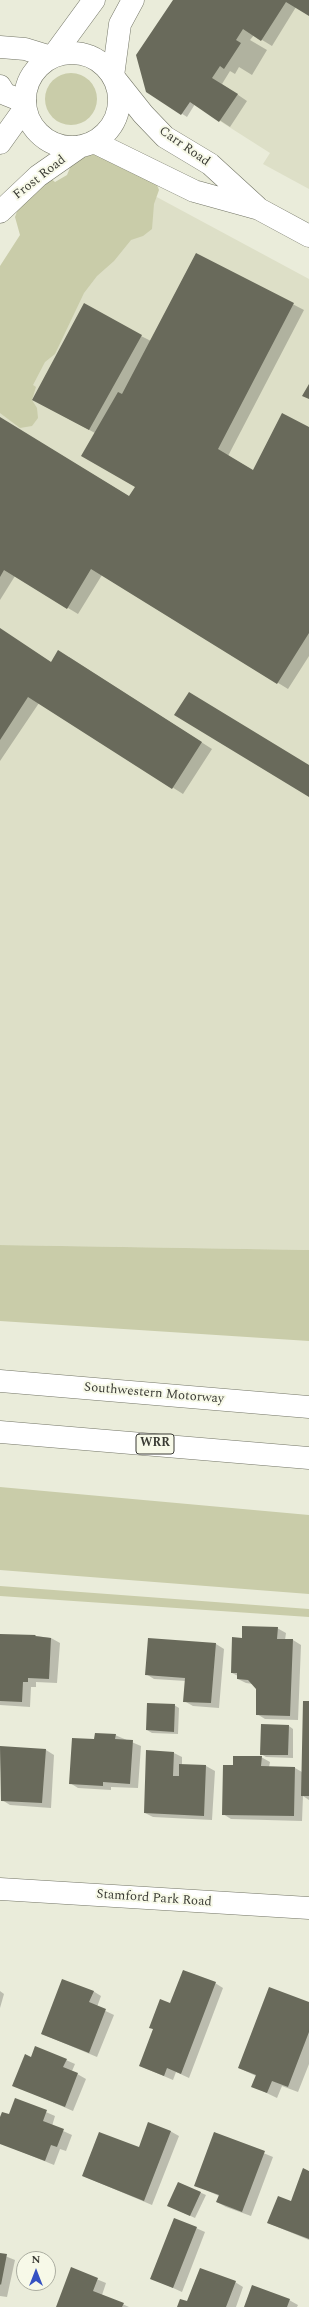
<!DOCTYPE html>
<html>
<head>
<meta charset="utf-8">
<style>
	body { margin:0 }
	#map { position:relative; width:309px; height:2307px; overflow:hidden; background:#eaecda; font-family:Spectral,serif }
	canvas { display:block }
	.north { position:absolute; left:16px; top:2251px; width:40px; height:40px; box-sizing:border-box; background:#f7f9e8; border:1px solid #abada0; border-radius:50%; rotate:0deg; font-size:11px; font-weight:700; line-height:16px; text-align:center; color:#3a3b34 }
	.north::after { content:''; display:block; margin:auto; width:14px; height:18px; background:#3451c2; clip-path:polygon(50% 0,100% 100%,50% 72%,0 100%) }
</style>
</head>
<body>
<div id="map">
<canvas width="309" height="2307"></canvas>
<div class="north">N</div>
</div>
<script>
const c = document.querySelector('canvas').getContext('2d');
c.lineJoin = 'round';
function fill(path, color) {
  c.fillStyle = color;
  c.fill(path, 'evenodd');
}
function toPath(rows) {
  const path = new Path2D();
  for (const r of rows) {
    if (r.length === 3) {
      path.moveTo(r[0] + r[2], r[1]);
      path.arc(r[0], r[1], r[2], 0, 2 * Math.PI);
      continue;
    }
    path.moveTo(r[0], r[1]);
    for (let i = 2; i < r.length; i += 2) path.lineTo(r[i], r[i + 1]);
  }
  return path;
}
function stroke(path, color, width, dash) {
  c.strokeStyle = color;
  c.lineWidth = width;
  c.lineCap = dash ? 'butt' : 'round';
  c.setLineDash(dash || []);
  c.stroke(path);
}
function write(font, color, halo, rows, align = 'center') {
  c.font = font + ' Spectral,serif';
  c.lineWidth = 4;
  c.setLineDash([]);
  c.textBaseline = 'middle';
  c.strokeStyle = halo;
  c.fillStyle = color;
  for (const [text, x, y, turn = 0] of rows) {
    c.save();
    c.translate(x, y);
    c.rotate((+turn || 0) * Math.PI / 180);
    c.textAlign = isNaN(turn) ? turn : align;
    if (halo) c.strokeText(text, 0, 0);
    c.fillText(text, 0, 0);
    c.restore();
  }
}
const built = toPath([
	[189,0,309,0,309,189,263,164,270,153,160,83],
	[137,194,153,195,309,279,309,1250,0,1245,0,409]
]);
const green = toPath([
	[71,99,26],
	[91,149,157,185,159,190,154,204,152,229,143,236,131,240,114,261,97,276,84,293,55,354,45,362,33,385,36,387,32,400,37,408,38,418,32,426,20,428,0,413,0,266,20,235,15,217,22,197,42,171,55,182,67,175,74,158],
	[0,1245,309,1250,309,1341,0,1321],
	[0,1487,309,1515,309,1594,0,1570],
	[0,1586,309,1609,309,1617,0,1596]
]);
const shadow = toPath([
	[174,0,309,0,309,15,296,7,272,46,254,35,250,40,267,50,252,75,239,67,235,74,230,71,222,84,247,101,230,127,195,104,187,117,147,91],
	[196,254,304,310,228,456,254,471,309,428,309,656,288,689,102,575,78,614,15,576,0,600,0,418,130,497,137,487,95,433,43,405,141,336,151,341],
	[0,629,52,663,69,657,212,749,183,794,39,703,0,761],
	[277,1628,286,1633,285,1640,293,1640,301,1645,298,1720,265,1719,257,1714,257,1688,253,1684,246,1683,238,1679,238,1676,232,1673,243,1639],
	[0,1635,36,1636,51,1638,60,1643,57,1683,36,1682,36,1687,31,1687,30,1707,0,1705],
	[216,1644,224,1649,219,1708,193,1706,184,1701,186,1681,154,1679,146,1674],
	[309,1702,309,1800,303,1796,302,1821,231,1819,223,1814,234,1766,261,1757,270,1762,269,1767,295,1768,302,1772],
	[174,1705,179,1708,178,1734,152,1733,147,1730],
	[289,1726,293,1729,293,1758,266,1757,261,1754],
	[115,1735,141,1746,138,1788,111,1787,111,1790,78,1788,70,1783],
	[0,1747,46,1750,54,1755,51,1808,10,1805,2,1800],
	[174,1753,182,1757,182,1765,206,1766,215,1771,212,1820,153,1817,145,1813],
	[215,1983,223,1988,189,2078,176,2072,173,2080,140,2066,154,2030,150,2027,171,2004],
	[0,1991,4,1994,0,2008],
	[93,1991,101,1996,97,2007,114,2015,97,2057,42,2034],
	[309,2004,309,2064,298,2092,282,2086,277,2098,252,2086,256,2076,239,2068],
	[31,2058,66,2060,75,2064,72,2071,86,2079,73,2111,13,2085],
	[16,2099,55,2116,52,2126,72,2135,66,2151,60,2149,54,2165,0,2143,0,2120,10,2115],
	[170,2131,179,2136,152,2205,83,2176],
	[215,2133,273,2157,251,2216,226,2207,217,2202,219,2196,195,2185],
	[309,2172,309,2240,268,2223,291,2203],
	[179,2183,206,2195,195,2218,173,2208],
	[196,2228,205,2232,182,2292,151,2278],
	[0,2254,15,2260,7,2297,0,2296],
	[72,2269,106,2283,102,2295,129,2307,57,2307],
	[235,2282,243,2287,236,2307,178,2307],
	[289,2300,298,2305,297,2307,245,2307]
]);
const building = toPath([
	[173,0,309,0,309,16,286,2,261,41,243,29,236,40,241,43,224,69,220,66,212,78,238,94,219,122,190,102,181,115,146,92,136,55],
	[196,253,294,303,218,449,253,470,282,413,309,427,309,633,277,684,91,569,67,609,4,570,0,577,0,417,129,496,135,487,81,456,118,392,122,394],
	[84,303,142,335,89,430,32,400],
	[309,384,309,399,302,396],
	[0,628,51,662,58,650,202,742,172,789,28,697,0,740],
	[189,692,309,765,309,797,174,715],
	[242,1626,278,1627,277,1639,293,1639,290,1716,256,1715,256,1689,248,1680,237,1679,237,1673,231,1673,232,1637,242,1638],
	[0,1634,36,1635,35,1636,51,1638,49,1679,28,1678,28,1682,23,1682,22,1702,0,1701],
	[148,1638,216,1643,211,1703,183,1702,185,1678,145,1675],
	[303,1701,309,1701,309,1796,301,1796],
	[147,1703,175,1704,174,1732,146,1730],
	[261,1724,289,1725,288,1755,260,1755],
	[95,1733,116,1734,115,1739,133,1740,130,1784,103,1782,103,1786,69,1784,72,1738,94,1739],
	[0,1746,46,1749,42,1803,1,1801],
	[146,1750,174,1752,173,1776,179,1776,179,1764,206,1765,204,1816,144,1813],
	[233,1756,262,1756,261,1766,295,1767,294,1816,222,1815,223,1765,233,1765],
	[183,1970,216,1982,181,2074,167,2068,164,2076,139,2066,153,2029,149,2028,160,1999,170,2003],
	[62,1979,94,1991,89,2002,106,2009,89,2053,41,2034],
	[269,1987,309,2002,309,2032,288,2087,272,2081,267,2093,251,2087,256,2075,238,2068],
	[35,2046,67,2059,63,2067,78,2073,65,2107,12,2086,25,2054,31,2057],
	[15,2098,47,2110,43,2121,64,2129,57,2147,51,2145,45,2161,0,2144,0,2117,2,2112,9,2114],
	[148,2122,171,2131,144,2201,82,2176,99,2132,139,2147],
	[214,2132,265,2151,242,2212,216,2202,219,2195,194,2186],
	[303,2168,309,2171,309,2239,267,2223,278,2196,291,2201],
	[178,2182,201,2192,190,2216,167,2206],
	[174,2218,197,2227,173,2288,150,2279],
	[0,2253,7,2254,1,2285,0,2284],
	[71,2267,98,2278,93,2291,124,2303,122,2307,56,2307],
	[200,2268,236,2281,226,2307,177,2307,180,2299,187,2301],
	[252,2285,290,2299,287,2307,244,2307]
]);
const minor = toPath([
	[0,47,25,49,51,57],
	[53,56,94,0],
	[113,76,120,24,133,0],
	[0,86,5,94,25,102],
	[0,1889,309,1908]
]);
const major = toPath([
	[72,100,47],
	[116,80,143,114,165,137,210,164,257,207],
	[94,142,194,191,259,209,309,236],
	[0,143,25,108],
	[0,212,38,176,81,146]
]);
const highway = toPath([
	[0,1381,309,1407],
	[0,1432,309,1458]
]);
const shields = [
	[155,1444,38]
];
const shieldNames = [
	["WRR",155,1444]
];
const streetNames = [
	["Carr Road",184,147,35],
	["Frost Road",40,178,-38],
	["Southwestern Motorway",154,1394,5],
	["Stamford Park Road",154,1899,4]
];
fill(built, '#dddfc7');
fill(green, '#c9cca9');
fill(shadow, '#0003');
fill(building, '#696a5b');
stroke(minor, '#737566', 23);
stroke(major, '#737566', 23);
stroke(highway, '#737566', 23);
stroke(minor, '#fff', 22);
stroke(major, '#fff', 22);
stroke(highway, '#fff', 22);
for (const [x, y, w] of shields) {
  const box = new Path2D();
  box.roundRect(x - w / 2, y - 10, w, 20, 3);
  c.fillStyle = '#f7f9e8';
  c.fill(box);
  stroke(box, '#3a3b34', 1);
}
write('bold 12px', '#3a3b34', null, shieldNames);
write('13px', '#3a3b34', '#f7f9e8', streetNames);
</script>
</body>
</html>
